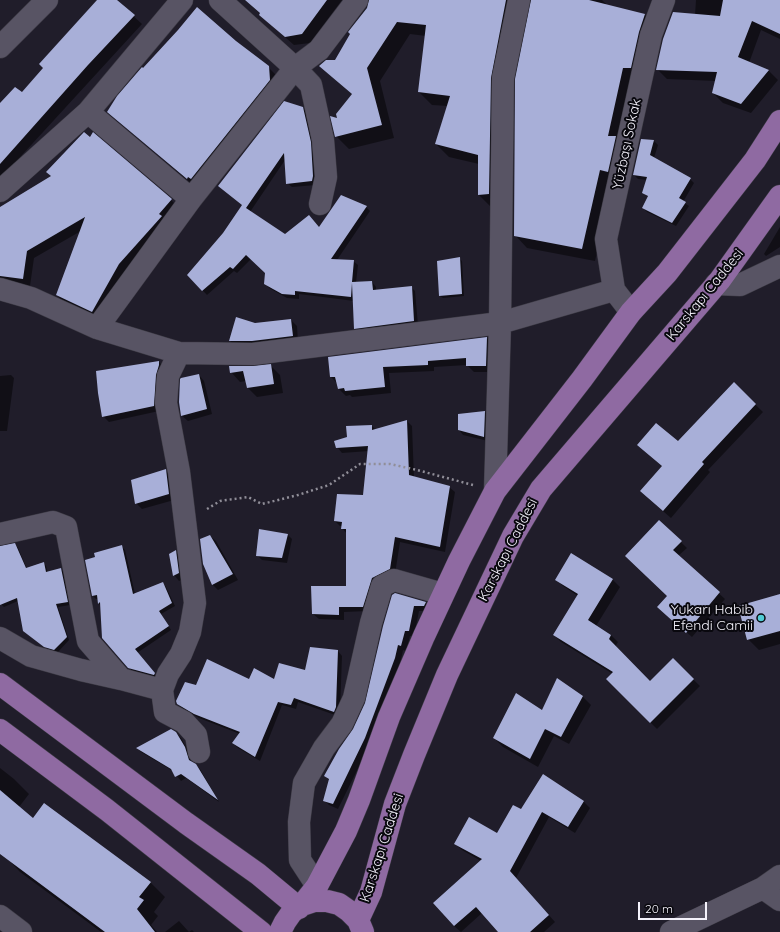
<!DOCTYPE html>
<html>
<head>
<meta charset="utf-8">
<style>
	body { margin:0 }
	#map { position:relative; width:780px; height:932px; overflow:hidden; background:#201d2a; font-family:Quicksand,sans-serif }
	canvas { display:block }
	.scale { position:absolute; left:638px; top:902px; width:69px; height:18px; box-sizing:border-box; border:2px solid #f4f2fb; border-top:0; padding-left:5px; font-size:12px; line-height:14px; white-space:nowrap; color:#f4f2fb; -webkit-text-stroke:3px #09080e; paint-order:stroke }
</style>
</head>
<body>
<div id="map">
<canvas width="780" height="932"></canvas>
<div class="scale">20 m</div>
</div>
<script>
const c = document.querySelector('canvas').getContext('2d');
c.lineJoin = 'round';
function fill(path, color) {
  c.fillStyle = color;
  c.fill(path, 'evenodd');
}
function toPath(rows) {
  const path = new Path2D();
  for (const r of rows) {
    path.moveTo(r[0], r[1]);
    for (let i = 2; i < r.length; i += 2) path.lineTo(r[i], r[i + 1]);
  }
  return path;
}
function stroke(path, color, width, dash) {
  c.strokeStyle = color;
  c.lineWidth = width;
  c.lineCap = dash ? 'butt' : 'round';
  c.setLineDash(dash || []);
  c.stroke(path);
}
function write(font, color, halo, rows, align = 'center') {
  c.font = font + ' Quicksand,sans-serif';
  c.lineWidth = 4;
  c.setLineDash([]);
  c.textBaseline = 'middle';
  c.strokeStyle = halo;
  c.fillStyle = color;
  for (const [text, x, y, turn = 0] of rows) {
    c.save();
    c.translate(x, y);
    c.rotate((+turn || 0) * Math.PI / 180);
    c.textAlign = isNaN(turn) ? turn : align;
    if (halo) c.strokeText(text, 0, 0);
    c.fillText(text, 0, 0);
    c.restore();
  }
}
const shadow = toPath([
	[98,0,116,0,142,24,0,179,0,105,22,94,45,68],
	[245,0,342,0,310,43,294,45,269,23,261,14],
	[370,0,602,0,606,4,606,5,645,15,658,28,613,183,595,261,527,248,515,235,532,0,528,1,491,207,479,195,479,164,449,157,436,144,448,106,432,105,419,92,426,36,410,34,380,81,394,138,349,149,336,136,339,119,353,95,320,66,336,61,368,8],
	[696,0,780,0,780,39,761,30,749,63,769,71,778,80,751,113,723,103,713,93,716,81,667,79,657,69,695,15],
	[238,44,268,67,278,77,197,188,118,121],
	[303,108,307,112,314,147,316,185,292,187,287,183,285,160,250,212,285,235,320,228,366,207,370,211,337,260,353,261,358,265,356,283,372,282,376,287,376,290,411,287,415,291,418,325,360,332,355,328,354,301,299,294,299,299,287,298,269,288,265,283,266,273,251,259,237,273,234,271,207,295,188,275,224,234],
	[654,141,658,145,654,158,690,179,694,183,683,202,689,206,676,226,647,212,643,208,648,197,643,193,647,180,638,179,634,175],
	[51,176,171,200,178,207,99,319,64,303,57,295,81,231,34,258,30,286,0,282,0,209],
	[780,227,780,247,766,256,764,254],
	[459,258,462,261,464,296,443,298,440,296],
	[291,320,297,326,298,342,235,346,230,341,254,324],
	[487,338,493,345,492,372,474,372,467,365,434,367,434,371,389,373,391,393,352,397,350,395,346,396,339,389,338,384,331,377],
	[159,362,164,368,159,411,109,422,103,416],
	[270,365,280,375,283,393,257,397,247,387,246,381,240,382,231,372],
	[11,375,14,378,7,431,0,431,0,376],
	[199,375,204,381,212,414,188,421,182,416],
	[734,384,763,412,708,470,710,472,671,518,649,499,663,467,646,452,678,443],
	[485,412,489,416,488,441,463,435,459,430],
	[407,421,412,426,414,478,449,487,455,492,445,552,400,542,395,574,368,611,344,612,344,620,319,619,313,614,347,587,347,534,342,528,342,526,340,526,335,521,364,496,369,451,342,453,337,447,348,438,372,426,376,430],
	[165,470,171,476,174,500,142,509,136,503],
	[659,521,687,548,678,556,725,599,692,637,664,613,669,596],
	[288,535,292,539,287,563,262,560,257,555],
	[210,536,216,541,238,580,218,590,212,584],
	[15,544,18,548,27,569,44,563,46,566,48,573,61,569,64,572,70,605,58,607,69,640,58,652,48,649,28,634,18,601,4,607,1,604,0,601,0,547],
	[122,547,125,550,135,594,163,583,166,587,175,606,161,614,171,630,137,653,158,678,132,671,129,667,102,606,99,604,98,599,96,599,93,596],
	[176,552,181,557,184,579,179,581,174,575],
	[572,555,613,580,620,587,596,626,611,635,618,642,615,647,650,683,673,660,700,686,657,729,607,679,613,674,561,642,554,635,578,596,563,586,556,579],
	[395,594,425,603,431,608,429,611,419,611,414,636,410,636,406,651,403,650,400,664,370,744,338,809,329,805,324,800,330,781,325,776,354,730,366,703],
	[780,595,780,644,759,650,748,639],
	[338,651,342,656,340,712,338,716,298,702,296,709,282,705,260,761,238,748,233,743,240,734,199,718,182,708,177,703,197,686,250,681,275,681,305,671],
	[558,680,583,697,591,705,569,744,554,736,538,767,503,747,494,738,543,711],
	[176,733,181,738,189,752,193,763,200,769,219,802,186,778,181,781,173,771,141,752,137,748],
	[0,768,14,779,29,794,19,807,33,819,150,882,165,897,154,912,158,916,151,925,157,932,101,932,20,872,6,857,0,833],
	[543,776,584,802,590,808,575,833,549,817,516,878,555,922,544,932,499,932,482,913,461,932,454,926,481,861,462,850,455,844,498,835,521,811],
	[179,921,189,932,192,930,194,932,165,932]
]);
const building = toPath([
	[97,0,117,0,135,15,88,65,0,164,0,103,15,87,22,92,43,68,39,64],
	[245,0,327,0,302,34,285,37,259,15,260,13],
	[369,0,506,0,491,78,489,194,478,195,478,155,435,144,450,96,418,92,426,25,397,22,367,68,382,125,335,137,330,116,337,118,336,114,352,94,319,66,326,60,335,60,350,34,348,32,367,8],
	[531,0,589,0,645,14,639,32,631,68,623,68,608,136,616,136,608,172,600,170,582,249,514,236,515,79],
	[723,0,780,0,780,34,752,21,738,57,769,70,741,104,712,93,717,72,656,70,663,39,673,12,720,16],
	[197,7,236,41,269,66,270,80,191,179,188,177,187,179,107,112,117,96,142,67,143,68,178,30],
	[284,101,303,107,311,142,313,176,312,181,286,184,284,153,246,208,285,234,309,215,319,227,341,195,367,206,331,259,354,260,352,282,372,281,373,290,412,286,414,321,354,329,352,283,351,297,295,291,295,295,282,294,264,284,265,273,246,255,233,269,230,267,202,291,187,275,223,233,242,205,218,186],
	[84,132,90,137,93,132,172,199,159,214,162,216,119,264,92,312,56,295,85,217,27,251,23,279,0,276,0,207,51,176,46,172],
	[641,139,654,140,650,155,691,178,679,198,686,202,672,223,642,208,648,196,642,193,647,177,633,175],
	[460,257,462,294,439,296,437,261],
	[236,317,255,323,291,319,293,336,252,341,229,341],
	[487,337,486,366,466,366,466,358,428,361,428,365,383,367,385,387,345,391,344,388,338,389,335,377,330,377,328,357],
	[159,361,159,365,156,375,154,406,102,417,98,393,96,371],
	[271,364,274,384,247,388,243,371,230,373,229,366,253,366],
	[199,374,207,409,181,416,179,402,180,379,181,378],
	[734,382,756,404,702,462,704,464,663,511,640,491,662,466,637,445,656,423,678,441],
	[485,411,484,437,458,430,458,414],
	[407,420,409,475,450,486,440,547,395,537,390,569,372,578,363,607,339,607,339,615,312,614,311,586,346,586,346,529,341,529,342,522,334,521,337,494,363,495,368,446,336,448,334,441,347,437,346,426,372,425,372,430],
	[166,469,169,494,135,504,131,480],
	[659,520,682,541,673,550,720,592,686,633,657,607,667,596,625,556],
	[259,529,288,534,282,558,256,556],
	[210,535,233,574,212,585,203,564,200,539],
	[15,543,26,568,44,562,46,572,61,568,68,602,56,604,67,637,54,650,44,647,23,631,17,598,0,605,0,546],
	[122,545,133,594,163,582,172,603,159,611,169,626,135,649,155,673,154,675,128,668,102,638,100,602,98,604,97,595,92,596,85,560,95,557,94,553],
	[176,550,179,573,173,576,169,554],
	[571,553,613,579,588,620,611,635,609,639,650,681,673,658,694,679,650,723,606,679,613,672,553,635,578,594,555,580],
	[395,593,426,602,424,606,414,606,409,631,405,631,401,646,398,645,395,658,365,738,333,804,323,801,329,779,324,776,339,749,353,729,365,703,383,626,392,595],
	[780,594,780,631,747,640,738,606],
	[310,647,338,650,336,707,334,712,294,698,291,705,278,702,255,757,232,743,240,732,194,714,177,704,176,701,185,682,196,685,207,659,249,679,254,668,274,679,279,663,305,670],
	[557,678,583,696,561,737,545,729,530,759,493,738,516,693,542,710],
	[171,729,176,732,185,747,189,760,196,764,218,800,181,774,175,777,171,769,136,748],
	[543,774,584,801,568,827,542,812,510,871,549,915,530,932,498,932,476,907,454,926,433,903,482,859,454,844,469,817,497,833,513,805,521,809],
	[0,790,33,818,44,803,151,882,139,897,144,900,137,909,155,932,105,932,0,854]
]);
const path = toPath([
	[207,509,220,501,248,497,262,504,298,495,329,485,360,464,390,464,417,470,473,485]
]);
const minor = toPath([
	[0,47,47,0],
	[88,112,191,199,295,68,220,0],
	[0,191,88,112,182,0],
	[320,204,326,177,323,140,311,85,295,68,319,50,357,0],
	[716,284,740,285,780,266],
	[0,289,31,298,97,328,179,353],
	[614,290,606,239,651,35,664,0],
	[97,328,191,199],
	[495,491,500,323,503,78,519,0],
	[0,534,53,522,66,527,88,641,121,679],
	[0,638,31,656,81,670,121,679,162,690],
	[199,752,196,735,184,722,165,712,162,690,168,674,181,654,190,632,195,603,179,472,166,403,168,376,179,353,253,354,500,323,614,290,631,312],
	[317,886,300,860,299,822,304,783,324,748,342,724,354,698,371,623,382,586,394,580,443,594],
	[763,888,780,900],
	[0,916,21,932],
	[671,932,763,888,780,876]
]);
const major = toPath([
	[0,684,186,823,258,874,299,908],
	[0,730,107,810,261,932],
	[302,905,317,886,346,831,359,800,389,717,424,636,459,561,495,491,582,379,631,312,667,273,755,160,780,121],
	[358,920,371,892,395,804,414,755,447,675,513,536,541,489,720,280,780,196],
	[280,932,285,922,292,912,302,905,314,901,327,901,339,904,349,911,358,920,363,932]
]);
const markers = [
	[761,618,4,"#51ccd4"]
];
const streetNames = [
	["Yüzbaşı Sokak",627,144,-78],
	["Karskapı Caddesi",705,295,-51],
	["Karskapı Caddesi",508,550,-63],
	["Karskapı Caddesi",382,848,-72]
];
const poiNames = [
	["Yukarı Habib",753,610],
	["Efendi Camii",753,626]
];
fill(shadow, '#0007');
fill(building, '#a8afd8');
stroke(minor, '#3d3b45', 23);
stroke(major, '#3d3b45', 23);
stroke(path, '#908e98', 2.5, [2, 3]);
stroke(minor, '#585464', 22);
stroke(major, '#8f6aa2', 22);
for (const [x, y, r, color] of markers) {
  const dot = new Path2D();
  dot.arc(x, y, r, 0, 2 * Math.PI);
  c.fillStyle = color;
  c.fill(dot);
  stroke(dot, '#09080e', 1.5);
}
write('14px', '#f4f2fb', '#09080e', streetNames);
write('14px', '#f4f2fb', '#09080e', poiNames, 'right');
</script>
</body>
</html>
